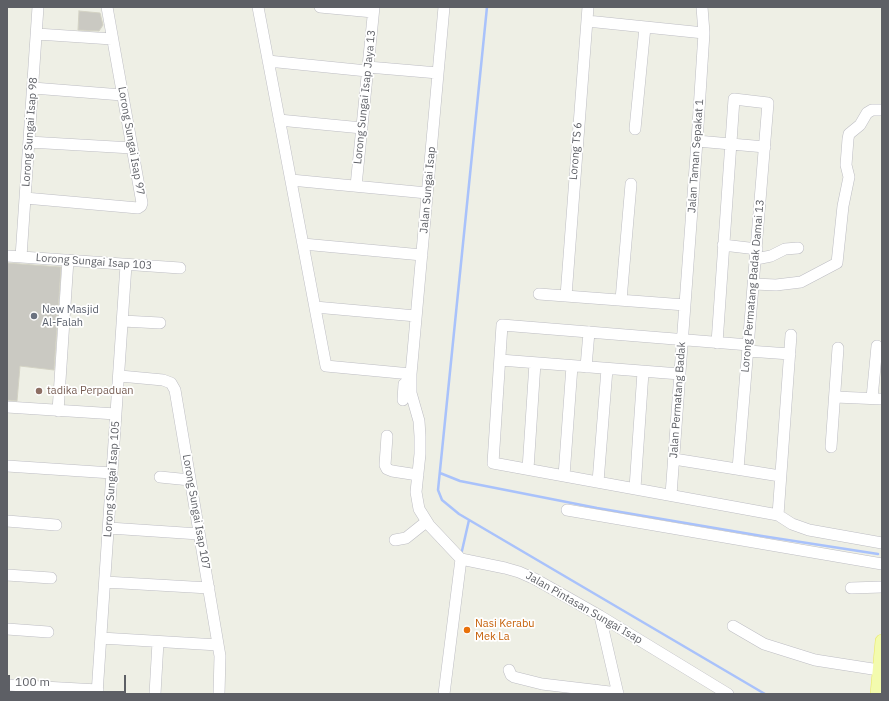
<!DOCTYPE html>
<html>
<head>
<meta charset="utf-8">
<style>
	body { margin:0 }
	#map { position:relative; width:889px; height:701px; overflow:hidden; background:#eeefe5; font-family:"IBM Plex Sans",sans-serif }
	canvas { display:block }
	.frame { position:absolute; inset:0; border:8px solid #5d5f65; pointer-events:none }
	.scale { position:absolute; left:8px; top:675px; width:118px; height:18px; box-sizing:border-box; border:2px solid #5d5f65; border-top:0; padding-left:5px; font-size:12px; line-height:14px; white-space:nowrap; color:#5d5f65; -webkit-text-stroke:3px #fff; paint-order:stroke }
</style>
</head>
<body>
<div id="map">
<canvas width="889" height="701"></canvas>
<div class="frame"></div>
<div class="scale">100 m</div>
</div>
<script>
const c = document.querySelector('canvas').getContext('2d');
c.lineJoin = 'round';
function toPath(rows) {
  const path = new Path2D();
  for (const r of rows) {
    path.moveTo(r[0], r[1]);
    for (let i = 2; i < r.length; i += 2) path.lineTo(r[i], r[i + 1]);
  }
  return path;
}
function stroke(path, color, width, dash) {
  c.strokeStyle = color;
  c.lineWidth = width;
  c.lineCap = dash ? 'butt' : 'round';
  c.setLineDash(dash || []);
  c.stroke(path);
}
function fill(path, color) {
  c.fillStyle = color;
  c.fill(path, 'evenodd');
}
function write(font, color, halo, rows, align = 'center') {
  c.font = font + ' "IBM Plex Sans",sans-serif';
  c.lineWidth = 3.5;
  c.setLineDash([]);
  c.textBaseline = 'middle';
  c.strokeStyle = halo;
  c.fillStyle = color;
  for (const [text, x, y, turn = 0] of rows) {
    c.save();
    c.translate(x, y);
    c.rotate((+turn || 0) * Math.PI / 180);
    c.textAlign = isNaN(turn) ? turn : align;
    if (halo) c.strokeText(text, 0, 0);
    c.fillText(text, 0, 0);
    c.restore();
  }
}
const stream = toPath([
	[487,7,438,490,442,500,459,514,765,694],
	[440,473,460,481,597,508,762,536,878,554],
	[461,555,469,520]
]);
const building = toPath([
	[79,11,100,13,103,25,99,31,78,30,79,11],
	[7,263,61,267,54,370,20,366,17,401,7,400,7,263]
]);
const minor = toPath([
	[258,7,326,366,411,374],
	[320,7,373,12],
	[444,7,411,374,411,393,419,421,420,436,420,454,416,492,419,509,429,525,461,559,505,568,519,572,535,579,600,616,728,694],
	[587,21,704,33],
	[37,34,112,39],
	[268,61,367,71],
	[368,67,438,73],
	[33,88,122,95],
	[279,120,362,128],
	[635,129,645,27],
	[697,141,765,147],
	[29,142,132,148],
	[291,180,427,193],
	[356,186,374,7],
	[25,198,138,208,141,206,142,203,107,7],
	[303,244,422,255],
	[723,245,757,249],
	[7,256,180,268],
	[21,257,38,7],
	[756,259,771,256,785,249,798,248],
	[754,284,776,285,801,282,837,263,843,206,849,177,846,165,848,139,849,134,860,125,867,113,872,110,882,110],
	[539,294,685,305],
	[566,296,588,7],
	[621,300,631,184],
	[315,307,416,316],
	[123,321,160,323],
	[717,343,734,99,768,103,738,469],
	[749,345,502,325,493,463,778,515,792,524,809,530,882,543],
	[748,351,790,354],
	[500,360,680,374],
	[586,367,589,332],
	[120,376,163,380,171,383,175,390,220,656,219,694],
	[835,397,882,399],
	[872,398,877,346],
	[403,400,404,384,407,382],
	[7,407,116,414],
	[58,411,68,260],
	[387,436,385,465,387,469,392,471,418,475],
	[831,447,838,348],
	[674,459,780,476],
	[7,466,112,473],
	[528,469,535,363],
	[564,476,572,366],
	[160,477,190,480],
	[598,482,607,369],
	[635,488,643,372],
	[671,495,697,141,704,33,702,7],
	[567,510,882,564],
	[778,515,791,335],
	[7,521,56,525],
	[109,528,199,534],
	[395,540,406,538,426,522],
	[7,575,51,578],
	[105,582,209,588],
	[851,588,882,587],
	[600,616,618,694],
	[733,626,764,644,815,660,879,670],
	[7,629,48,632],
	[101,638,218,645],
	[509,670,511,675,514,677,542,684,618,693],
	[7,685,98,690],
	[97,694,126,265],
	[155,694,158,642],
	[444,694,461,559]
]);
const major = toPath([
	[877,694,882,641]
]);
const markers = [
	[34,316,4,"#6b7280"],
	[39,391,4,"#8d6e63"],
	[467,630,4,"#e8710a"]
];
const streetNames = [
	["Lorong Sungai Isap Jaya 13",365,97,-84],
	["Lorong Sungai Isap 98",30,132,-86],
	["Lorong Sungai Isap 97",131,141,80],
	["Lorong TS 6",576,151,-85],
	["Jalan Taman Sepakat 1",696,156,-86],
	["Jalan Sungai Isap",428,190,-85],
	["Lorong Sungai Isap 103",94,262,4],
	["Lorong Permatang Badak Damai 13",753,286,-85],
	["Jalan Permatang Badak",678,400,-86],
	["Lorong Sungai Isap 105",112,479,-86],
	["Lorong Sungai Isap 107",196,512,80],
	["Jalan Pintasan Sungai Isap",584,608,30]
];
const worshipNames = [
	["New Masjid",42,310],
	["Al-Falah",42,323]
];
const educationNames = [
	["tadika Perpaduan",47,391]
];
const foodNames = [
	["Nasi Kerabu",475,624],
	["Mek La",475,637]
];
stroke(stream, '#a9c2fb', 2.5);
fill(building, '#cac9c2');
stroke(building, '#d3d2c4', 1);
stroke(minor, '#bdbdc3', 12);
stroke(major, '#eae763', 14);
stroke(minor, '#fff', 11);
stroke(major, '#f3fbae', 13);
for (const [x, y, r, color] of markers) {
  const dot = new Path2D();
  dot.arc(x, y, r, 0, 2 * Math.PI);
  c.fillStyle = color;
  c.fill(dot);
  stroke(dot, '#fff', 1.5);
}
write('11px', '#5d5f65', '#fff', streetNames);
write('11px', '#5b616d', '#fff', worshipNames, 'left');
write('11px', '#785e54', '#fff', educationNames, 'left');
write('11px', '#c56008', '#fff', foodNames, 'left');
</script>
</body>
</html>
